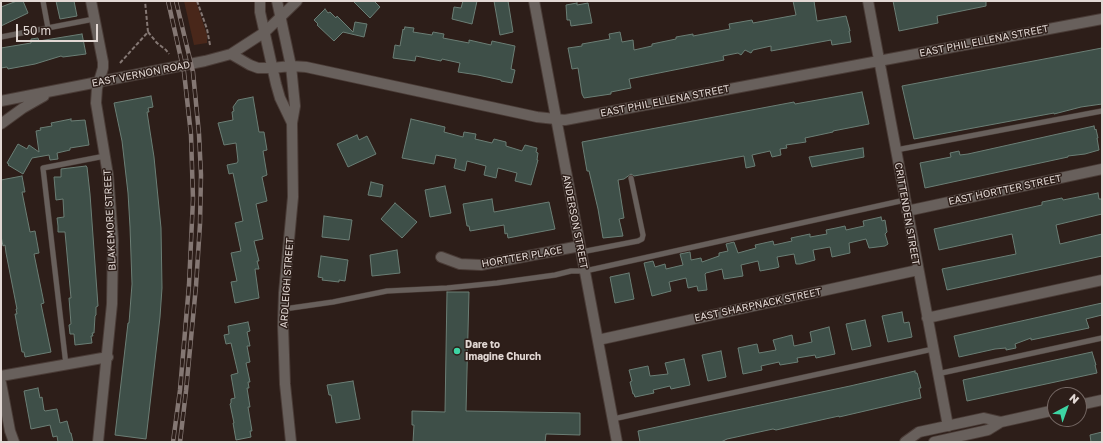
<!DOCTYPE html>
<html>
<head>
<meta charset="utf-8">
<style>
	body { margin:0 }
	#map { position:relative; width:1103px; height:443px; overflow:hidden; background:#2d1e19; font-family:"Golos Text",sans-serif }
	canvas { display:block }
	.frame { position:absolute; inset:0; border:2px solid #e2d8d4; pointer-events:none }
	.north { position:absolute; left:1047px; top:387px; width:40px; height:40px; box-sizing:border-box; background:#2d1e19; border:1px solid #756864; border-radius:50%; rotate:41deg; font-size:11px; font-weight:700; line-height:16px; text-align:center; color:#e2d8d4 }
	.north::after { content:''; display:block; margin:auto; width:14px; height:18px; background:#3dd4a3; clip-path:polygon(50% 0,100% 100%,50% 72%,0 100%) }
	.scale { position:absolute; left:16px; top:24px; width:82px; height:18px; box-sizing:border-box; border:2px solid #e2d8d4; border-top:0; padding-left:5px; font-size:12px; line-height:14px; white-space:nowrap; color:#e2d8d4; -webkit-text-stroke:3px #2d1e19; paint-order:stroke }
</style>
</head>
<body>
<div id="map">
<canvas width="1103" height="443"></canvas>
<div class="frame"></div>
<div class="north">N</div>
<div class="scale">50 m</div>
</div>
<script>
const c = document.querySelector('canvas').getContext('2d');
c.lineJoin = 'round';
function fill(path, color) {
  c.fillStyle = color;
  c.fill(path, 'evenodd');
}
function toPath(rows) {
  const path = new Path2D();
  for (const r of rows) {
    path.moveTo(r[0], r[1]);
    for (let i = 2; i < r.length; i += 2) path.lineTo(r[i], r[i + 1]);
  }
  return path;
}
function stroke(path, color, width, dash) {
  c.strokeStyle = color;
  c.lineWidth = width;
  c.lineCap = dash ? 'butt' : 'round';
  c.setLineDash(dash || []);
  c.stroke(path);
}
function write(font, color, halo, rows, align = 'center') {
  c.font = font + ' "Golos Text",sans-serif';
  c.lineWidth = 3;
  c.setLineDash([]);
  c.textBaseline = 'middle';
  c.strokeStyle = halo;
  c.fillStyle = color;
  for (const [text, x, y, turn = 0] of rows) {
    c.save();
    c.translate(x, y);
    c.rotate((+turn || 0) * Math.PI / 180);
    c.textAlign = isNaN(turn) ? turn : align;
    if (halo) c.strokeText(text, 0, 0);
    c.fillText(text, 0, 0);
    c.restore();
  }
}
const green = toPath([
	[184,1,196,1,207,35,207,43,194,45]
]);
const building = toPath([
	[17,1,23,1,28,13,1,26,1,7,17,1],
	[56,1,74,1,77,16,60,19,56,1],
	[353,1,374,1,380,7,370,18,353,1],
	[463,1,477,1,472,24,452,19,454,7,461,8,463,1],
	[494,1,508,1,513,32,500,35,494,1],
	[793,1,814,1,817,21,846,16,850,31,849,31,851,42,832,45,831,40,771,51,771,46,753,50,751,53,745,50,741,55,738,53,723,56,724,60,629,79,631,88,611,92,611,94,584,98,582,94,578,68,572,69,568,48,582,46,582,44,610,39,609,34,620,32,622,42,633,40,634,50,652,46,652,44,676,39,676,37,693,34,693,36,730,29,729,24,752,20,753,23,796,15,793,1],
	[893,1,986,1,986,6,937,16,938,23,899,31,893,1],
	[577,3,577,5,588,3,592,23,571,26,570,20,567,20,566,5,577,3],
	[325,9,328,13,330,12,336,18,337,16,353,32,355,22,367,24,364,37,343,32,334,41,317,25,318,24,314,20,325,9],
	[405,27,414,28,413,32,432,35,433,32,444,34,443,38,469,43,469,40,491,45,492,41,515,46,511,69,515,70,512,83,501,81,501,80,478,75,458,72,460,63,442,59,441,61,416,56,415,61,393,58,395,45,400,46,403,29,404,30,405,27],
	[82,34,86,54,63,57,61,56,35,64,8,69,7,67,1,68,1,48,31,43,31,39,38,38,39,41,82,34],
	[1102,48,1102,104,1081,107,1054,114,1054,113,914,139,902,86,1102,48],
	[862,92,869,124,833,131,833,132,805,138,806,142,786,145,787,148,780,149,781,155,772,157,770,151,752,155,755,166,746,168,744,156,634,176,631,174,624,179,618,180,624,218,619,219,623,236,603,238,598,209,589,171,587,171,582,142,794,102,795,104,862,92],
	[151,96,153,107,148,108,149,112,147,112,154,157,161,228,162,288,160,317,146,439,115,435,128,323,129,323,132,284,130,227,128,193,122,141,114,103,151,96],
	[253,97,259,132,264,132,267,150,263,151,267,175,262,177,267,201,256,204,263,239,254,241,259,261,257,261,259,269,255,269,259,298,235,303,231,282,237,281,231,253,241,251,235,223,243,221,233,173,229,174,227,165,237,163,238,161,236,143,224,145,218,123,233,120,232,112,234,111,233,107,238,100,253,97],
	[71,119,71,121,85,120,89,145,70,148,70,150,57,153,58,159,50,160,49,155,32,158,23,174,8,165,9,164,7,163,18,144,27,149,29,145,39,152,36,131,41,130,40,128,52,126,51,123,71,119],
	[411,119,445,127,444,132,463,137,464,132,476,134,475,139,492,143,494,139,506,142,506,146,522,151,525,145,537,148,536,152,538,153,537,160,538,160,531,185,515,181,517,173,498,168,496,178,484,175,486,166,467,161,465,171,454,168,456,159,436,155,434,164,402,158,411,119],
	[1094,126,1095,130,1096,129,1098,138,1097,138,1099,150,1085,154,1068,156,1068,157,925,188,920,163,951,157,950,153,959,151,960,155,968,154,1094,126],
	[357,135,359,140,367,136,376,154,348,167,337,144,357,135],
	[863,148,864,157,812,167,809,157,863,148],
	[86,166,87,167,90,194,98,306,96,307,96,315,95,316,94,333,92,333,93,336,91,336,92,343,75,345,74,334,70,334,69,325,71,324,69,298,71,298,65,232,58,232,58,226,57,218,64,217,63,199,56,200,54,177,61,177,61,169,86,166],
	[22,176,25,192,22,192,30,232,35,231,39,253,34,254,44,303,41,304,51,352,25,357,24,352,22,352,15,314,17,314,16,309,17,309,6,253,5,245,3,246,1,236,1,180,22,176],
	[371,182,383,185,381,197,368,195,371,182],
	[445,186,451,213,430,217,425,190,445,186],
	[1098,193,1099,199,1102,199,1102,214,1056,225,1060,244,1102,234,1102,256,947,290,942,269,1016,254,1012,234,939,250,934,229,1042,205,1042,202,1062,198,1063,200,1098,193],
	[492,199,494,212,549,202,555,229,508,238,507,233,505,234,504,225,470,231,469,226,467,226,463,204,492,199],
	[395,203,417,222,402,238,381,219,395,203],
	[324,216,352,220,349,240,322,237,324,216],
	[881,217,882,221,885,220,887,232,885,234,888,244,885,246,869,248,866,239,849,243,850,253,832,257,830,247,813,250,815,260,800,264,796,264,794,254,777,257,779,267,776,268,760,271,758,261,741,265,743,276,724,279,722,269,706,273,705,274,707,290,698,291,697,286,688,288,686,278,669,282,671,291,652,296,644,263,653,261,655,267,665,264,666,269,683,265,680,254,690,252,691,260,701,258,702,262,719,256,719,253,728,251,726,244,734,242,738,253,756,248,755,245,773,241,774,245,792,241,791,238,810,234,810,237,827,234,826,230,836,228,845,226,846,230,864,226,863,221,881,217],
	[397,250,400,273,372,276,370,255,397,250],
	[321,256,348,260,345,281,339,280,339,282,322,280,323,278,318,277,321,256],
	[629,273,634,299,615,303,610,277,629,273],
	[447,292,469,292,466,411,580,413,580,435,546,434,545,442,413,442,414,425,412,425,412,411,445,412,447,292],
	[1102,303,1102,315,1086,319,1089,328,1031,340,1031,338,1015,344,1016,348,1006,350,1006,348,995,349,959,357,954,336,1102,303],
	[902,312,904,323,909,322,912,337,888,342,882,316,902,312],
	[865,320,871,346,852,350,846,324,865,320],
	[248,322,250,331,247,332,250,346,247,346,250,362,246,363,250,382,248,382,249,388,247,388,250,407,248,407,252,431,250,431,251,437,236,440,233,423,234,423,230,404,231,403,231,399,235,398,231,375,238,373,231,343,226,344,224,335,229,334,228,326,248,322],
	[829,327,835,354,816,358,815,355,797,358,798,362,780,365,779,362,761,366,762,370,743,374,738,348,757,344,759,353,776,350,773,340,792,335,794,346,812,342,810,332,829,327],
	[721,351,726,377,708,381,702,355,721,351],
	[1092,352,1096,365,1095,365,1097,373,967,401,963,380,1092,352],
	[684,359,690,385,671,389,670,386,653,390,654,393,635,397,634,394,633,394,630,382,632,381,629,370,648,366,650,376,668,374,665,363,684,359],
	[915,371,915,373,917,373,921,388,919,388,921,398,839,417,839,416,776,430,773,429,727,439,721,442,640,442,638,431,850,386,915,371],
	[353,381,360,419,336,423,331,395,329,395,327,385,353,381],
	[38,388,40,398,42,397,44,410,45,411,57,409,60,423,67,421,70,433,71,433,73,442,58,442,57,436,53,437,50,425,31,429,24,391,38,388],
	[1102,432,1102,442,1091,442,1090,435,1102,432]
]);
const path = toPath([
	[197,1,207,29,210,45],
	[148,32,157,43,166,50,169,54],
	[120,63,148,32,145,1]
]);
const service = toPath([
	[43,1,48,28],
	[1,37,94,19],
	[896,150,1102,111],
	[581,252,638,241,642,239,643,235,631,178],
	[284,309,333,302,387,291,447,288,497,283,555,275,571,271,585,271,905,200],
	[66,365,43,168,105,156],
	[937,374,1102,338],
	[613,419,933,349]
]);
const minor = toPath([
	[91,1,103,62,103,68,97,88,96,103,108,175,113,240,112,304,98,442],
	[260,1,260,12,276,84,280,98,292,123],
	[277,1,291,66,295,106,292,123,293,197,284,293,283,326,285,384,291,442],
	[534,1,617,442],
	[868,1,948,426],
	[231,54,250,65,258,68,272,68,291,66,306,67,537,117,565,120,1102,19],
	[1,101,205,61,231,54,265,32,297,1],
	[1,124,23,108,44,96],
	[907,211,1102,169],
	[441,257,460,264,481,265,580,246],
	[927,318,1102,280],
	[598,340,918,270],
	[1,376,108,357],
	[1,383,10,431,14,442]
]);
const tertiary = toPath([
	[1079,405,1102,400],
	[905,442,919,432,984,418,1001,422],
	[934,442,988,430,1001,422,1055,410]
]);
const rail = toPath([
	[168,1,184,72,191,135,193,199,189,285,180,390,173,442],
	[176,1,193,72,199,134,201,175,200,224,196,286,186,391,180,442]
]);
const markers = [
	[457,351,4,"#3dd4a3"]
];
const streetNames = [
	["EAST PHIL ELLENA STREET",984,41,-11],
	["EAST VERNON ROAD",141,74,-11],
	["EAST PHIL ELLENA STREET",665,101,-11],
	["EAST HORTTER STREET",1005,190,-12],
	["CRITTENDEN STREET",907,214,80],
	["BLAKEMORE STREET",110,220,-93],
	["ANDERSON STREET",575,222,79],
	["HORTTER PLACE",522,257,-10],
	["ARDLEIGH STREET",287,283,-86],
	["EAST SHARPNACK STREET",758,305,-12]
];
const poiNames = [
	["Dare to",465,345],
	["Imagine Church",465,357]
];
fill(green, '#49271a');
fill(building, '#3e4f48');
stroke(building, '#6b7e75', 1);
stroke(service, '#4a3c37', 6);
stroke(minor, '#4a3c37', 12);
stroke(tertiary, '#4a3c37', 12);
stroke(path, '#857874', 2, [4, 2]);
stroke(service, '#68605c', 5);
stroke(minor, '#68605c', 10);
stroke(tertiary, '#68605c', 10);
stroke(rail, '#847773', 4.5);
stroke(rail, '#2d1e19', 3, [9]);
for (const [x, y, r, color] of markers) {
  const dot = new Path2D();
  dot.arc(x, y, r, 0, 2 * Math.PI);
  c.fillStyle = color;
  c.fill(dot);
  stroke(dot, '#2d1e19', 1.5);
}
write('10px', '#e2d8d4', '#2d1e19', streetNames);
write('bold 10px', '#e2d8d4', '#2d1e19', poiNames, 'left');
</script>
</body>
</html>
